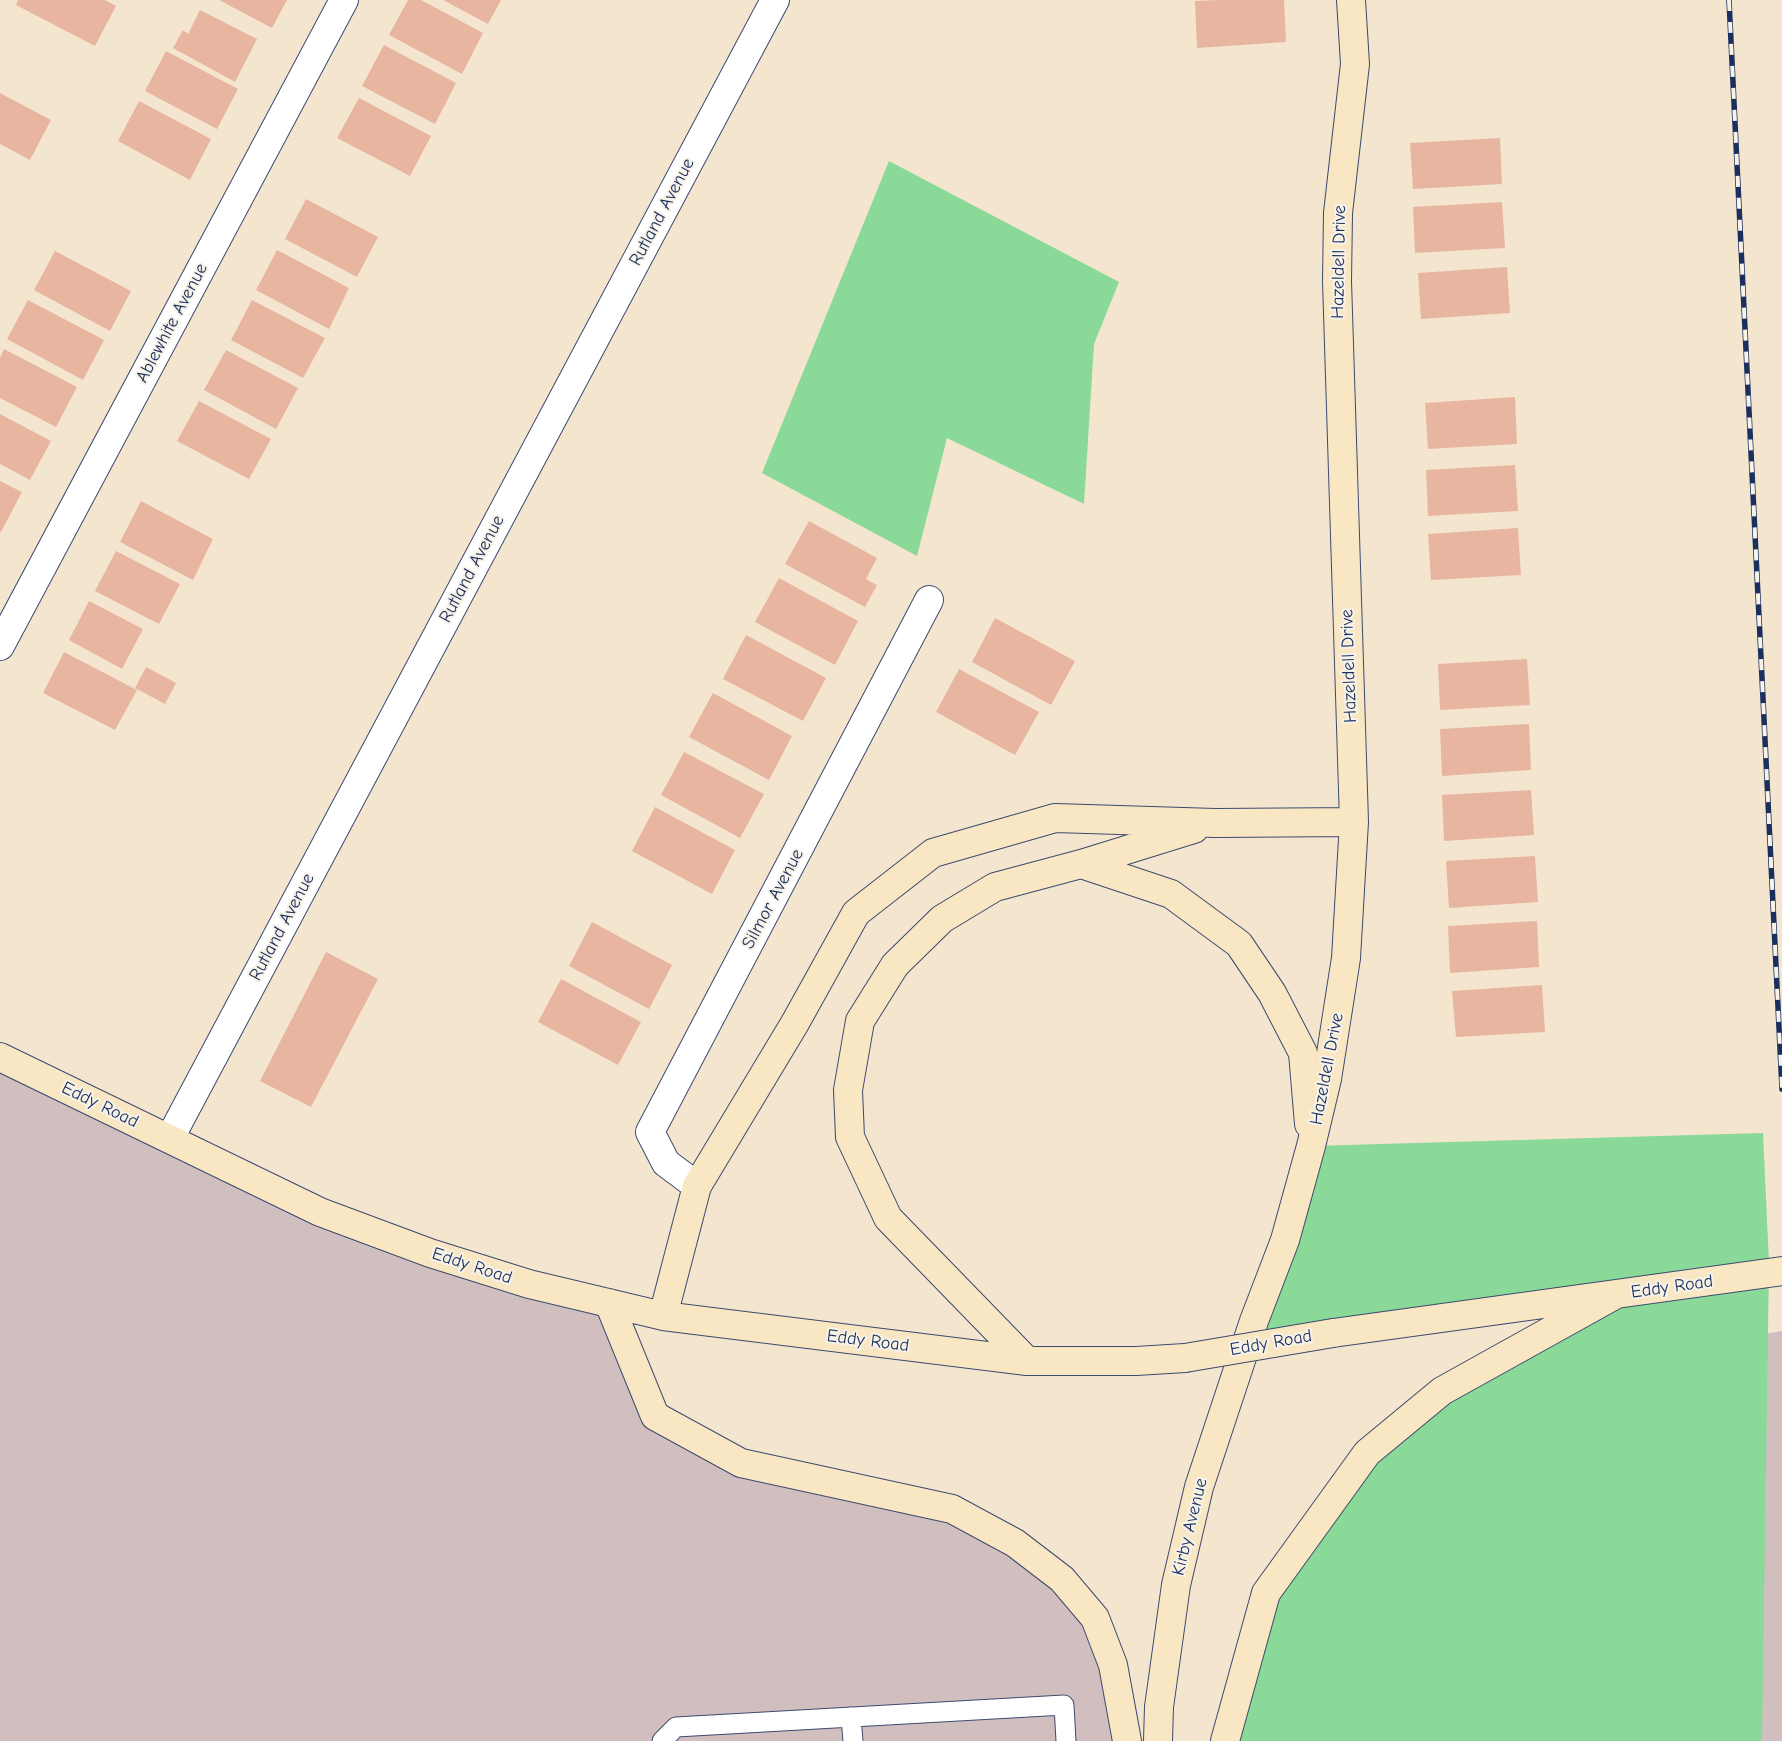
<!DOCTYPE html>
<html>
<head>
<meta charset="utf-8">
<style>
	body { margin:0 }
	canvas { display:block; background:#f4e5cf }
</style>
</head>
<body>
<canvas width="1782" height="1741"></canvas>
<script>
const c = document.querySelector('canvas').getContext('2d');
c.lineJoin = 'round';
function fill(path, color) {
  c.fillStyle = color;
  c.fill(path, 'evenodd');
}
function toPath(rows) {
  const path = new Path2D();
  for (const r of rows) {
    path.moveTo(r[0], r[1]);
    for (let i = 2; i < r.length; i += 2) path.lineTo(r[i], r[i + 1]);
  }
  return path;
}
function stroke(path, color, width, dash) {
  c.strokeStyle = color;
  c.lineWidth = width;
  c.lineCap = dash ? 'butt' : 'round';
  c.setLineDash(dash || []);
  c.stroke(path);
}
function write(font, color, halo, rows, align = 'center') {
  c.font = font + ' "Comic Neue",sans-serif';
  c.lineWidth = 4;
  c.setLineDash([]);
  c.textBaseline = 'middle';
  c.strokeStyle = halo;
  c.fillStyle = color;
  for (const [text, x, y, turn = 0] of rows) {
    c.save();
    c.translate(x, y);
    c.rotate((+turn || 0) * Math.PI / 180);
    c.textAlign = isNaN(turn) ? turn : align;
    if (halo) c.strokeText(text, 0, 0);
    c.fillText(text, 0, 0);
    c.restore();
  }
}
const industrial = toPath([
	[0,1057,320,1212,609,1303,655,1416,741,1463,952,1509,1095,1618,1127,1741,0,1741],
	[1782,1331,1782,1741,1747,1741,1733,1339]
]);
const green = toPath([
	[889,161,1119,282,1094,344,1084,504,947,438,917,556,762,473],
	[1763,1133,1769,1263,1762,1741,1225,1741,1266,1593,1367,1453,1611,1296,1246,1347,1311,1146]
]);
const building = toPath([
	[18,0,105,0,116,6,95,46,16,5],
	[219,0,287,0,272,28],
	[408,0,421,0,483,33,462,74,389,35],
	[443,0,501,0,488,24],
	[1217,0,1284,0,1286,42,1197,48,1195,1],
	[200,10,257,39,235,82,173,48,183,30,188,34],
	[384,45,456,83,435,124,362,86],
	[166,51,238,89,217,129,145,91],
	[0,93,51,120,30,160,0,144],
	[359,98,431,136,410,176,337,138],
	[139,101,211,139,190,180,118,141],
	[1500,138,1502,184,1413,189,1410,143],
	[306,199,378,237,357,277,285,239],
	[1502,202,1505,248,1415,253,1413,207],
	[277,250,349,288,329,329,256,290],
	[55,251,131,291,110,331,34,290],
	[1507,267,1510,313,1421,319,1418,273],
	[28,300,104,340,83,380,7,339],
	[252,300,325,338,303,378,231,340],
	[4,349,77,387,56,427,0,398,0,358],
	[226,350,298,388,276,429,204,390],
	[1515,397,1517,444,1428,449,1425,403],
	[199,401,271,439,249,479,177,441],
	[0,414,51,441,30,480,0,464],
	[1515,465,1518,511,1428,516,1426,470],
	[0,481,22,492,1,532,0,532],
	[141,501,213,539,193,580,120,542],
	[809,521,877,558,866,579,877,585,865,607,785,564],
	[1518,528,1521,575,1431,580,1428,534],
	[116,551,180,584,159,624,95,591],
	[779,578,858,621,835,665,755,622],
	[89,601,143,629,122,669,69,640],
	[995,618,1075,661,1051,705,972,662],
	[746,635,826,678,803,721,723,679],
	[64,652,137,690,115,730,43,693],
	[1527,659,1530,705,1440,710,1438,664],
	[146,667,176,683,165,704,135,688],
	[959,669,1039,712,1015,755,936,712],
	[713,693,792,736,769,780,689,737],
	[1529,724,1531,770,1442,776,1440,729],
	[684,752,764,794,740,838,661,795],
	[1531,790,1534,835,1444,841,1442,795],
	[655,807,735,850,712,894,632,851],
	[1535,856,1538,902,1449,908,1446,861],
	[1537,921,1539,967,1450,973,1448,926],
	[592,922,672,965,649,1009,569,966],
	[326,952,378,979,311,1107,260,1081],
	[561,979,641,1022,618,1065,538,1022],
	[1542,985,1545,1032,1456,1037,1452,991]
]);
const lane = toPath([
	[851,1717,853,1741],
	[662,1741,676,1727,1064,1705,1066,1741]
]);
const street = toPath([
	[0,646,344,0],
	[170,1138,775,0],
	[697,1186,666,1163,650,1132,929,600]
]);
const secondary = toPath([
	[1081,864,1194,829],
	[0,1057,320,1212,430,1253,529,1284,663,1316,1027,1361,1136,1361,1185,1358],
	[609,1303,655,1416,741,1463,952,1509,1015,1543,1062,1579,1095,1618,1113,1665,1127,1741],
	[663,1316,697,1186,795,1023,856,913,933,853,1055,818,1215,823,1354,822],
	[1333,1333,1782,1271],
	[1027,1361,888,1218,850,1137,848,1090,860,1021,895,965,942,919,995,887,1081,864,1171,894,1239,944,1272,993,1303,1053,1309,1124],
	[1158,1741,1159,1707,1176,1585,1199,1487,1254,1321,1285,1240,1311,1146,1327,1079,1346,958,1354,822,1337,281,1338,213,1355,64,1351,0],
	[1225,1741,1266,1593,1367,1453,1442,1391,1613,1296]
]);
const rail = toPath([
	[1729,0,1782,1089]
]);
const secondaryBridge = toPath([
	[1185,1358,1333,1333]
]);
const streetNames = [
	["Rutland Avenue",662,212,-62],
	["Hazeldell Drive",1339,262,-89],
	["Ablewhite Avenue",172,323,-62],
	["Rutland Avenue",472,569,-62],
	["Hazeldell Drive",1349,666,-92],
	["Silmor Avenue",773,899,-62],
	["Rutland Avenue",282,927,-62],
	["Hazeldell Drive",1327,1069,-79],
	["Eddy Road",100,1105,26],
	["Eddy Road",472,1266,18],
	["Eddy Road",1672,1287,-8],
	["Eddy Road",868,1341,7],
	["Eddy Road",1271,1343,-10],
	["Kirby Avenue",1190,1527,-76]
];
fill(industrial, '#d1bfbf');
fill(green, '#8ad998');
fill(building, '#e8b6a0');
stroke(lane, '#3c4a6f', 21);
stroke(street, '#3c4a6f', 30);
stroke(secondary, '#3c4a6f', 30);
stroke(lane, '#fff', 19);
stroke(street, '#fff', 28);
stroke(secondary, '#f9e7c3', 28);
stroke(rail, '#1b2f5e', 5.5);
stroke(rail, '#f7f3e8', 4, [11]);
stroke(secondaryBridge, '#3c4a6f', 30, []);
stroke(secondaryBridge, '#f9e7c3', 28);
write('18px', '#1b2f5e', '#f7f3e8', streetNames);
</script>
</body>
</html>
